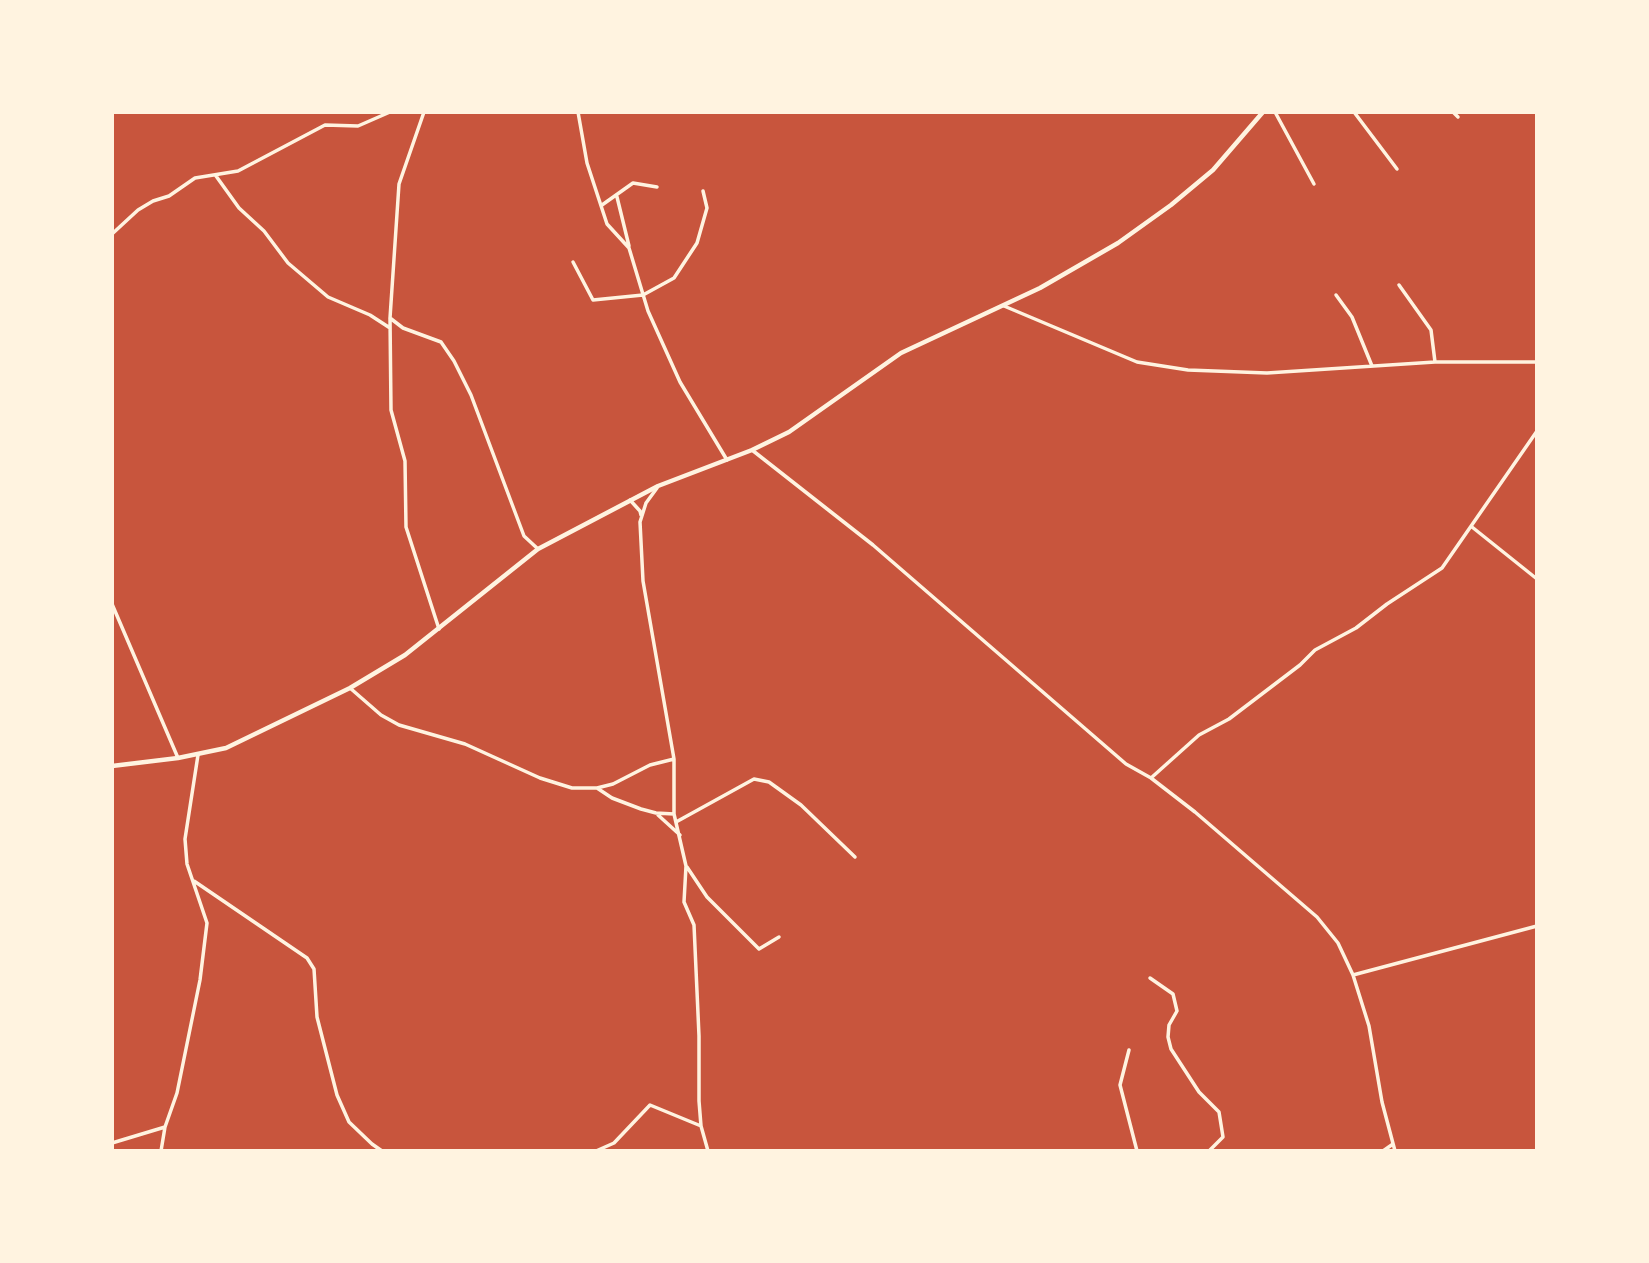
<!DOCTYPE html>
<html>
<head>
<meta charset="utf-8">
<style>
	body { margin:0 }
	#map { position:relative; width:1649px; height:1263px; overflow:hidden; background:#c8553d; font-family:"Source Serif 4",serif }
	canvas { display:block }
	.frame { position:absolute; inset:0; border:114px solid #fff3e0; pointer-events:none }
</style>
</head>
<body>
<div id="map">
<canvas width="1649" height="1263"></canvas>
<div class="frame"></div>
</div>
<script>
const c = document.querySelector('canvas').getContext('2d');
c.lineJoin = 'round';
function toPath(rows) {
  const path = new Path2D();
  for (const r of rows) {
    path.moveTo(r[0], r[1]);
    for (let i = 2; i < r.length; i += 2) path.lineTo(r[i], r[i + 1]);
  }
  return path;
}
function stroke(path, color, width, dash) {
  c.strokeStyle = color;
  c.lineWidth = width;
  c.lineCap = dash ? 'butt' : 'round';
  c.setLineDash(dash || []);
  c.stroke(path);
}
const minor = toPath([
	[424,112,399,184,390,318,391,410,405,461,406,527,439,629],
	[578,112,587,163,607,224,629,248,648,311,680,382,727,460],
	[1275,112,1314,184],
	[1354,112,1397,169],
	[1453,112,1458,117],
	[216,176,239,208,264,231,288,263,328,297,370,315,390,328],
	[617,197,629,246],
	[602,205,633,183,657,187],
	[112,234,138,210,153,201,169,196,195,178,238,171,325,125,358,126,390,112],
	[573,262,593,300,643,295,674,278,697,243,707,208,703,191],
	[1399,285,1431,330,1435,362],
	[1336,295,1352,317,1372,366],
	[1004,306,1137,362,1188,370,1267,373,1435,362,1537,362],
	[390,318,403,328,441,342,454,361,471,395,524,536,538,549],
	[752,450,873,545,1126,764,1151,778,1195,812,1317,917,1338,943,1353,975,1369,1026,1382,1102,1395,1151],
	[657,488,646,503,640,522,643,581,674,759,674,814,686,866,684,902,694,925,699,1036,699,1101,701,1126,708,1151],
	[630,500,640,511,641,515],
	[1472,527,1537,579],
	[112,604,178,758],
	[350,688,381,715,399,725,465,744,540,778,572,788,597,788,613,784,650,765,674,759],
	[1151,778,1199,735,1229,719,1300,665,1315,650,1356,628,1387,604,1442,568,1537,431],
	[597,788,612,798,641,809,656,813,674,814],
	[658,815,680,835],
	[676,822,754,779,769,782,801,805,855,857],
	[687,867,707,897,759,949,779,937],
	[194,881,307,958,314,969,317,1017,337,1095,349,1122,372,1144,382,1151],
	[1353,975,1537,926],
	[1150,978,1173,994,1177,1011,1169,1025,1168,1037,1171,1049,1199,1092,1219,1112,1223,1137,1209,1151],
	[1129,1050,1120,1085,1137,1151],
	[112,1143,165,1127],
	[161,1151,165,1127,177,1093,200,980,207,923,187,864,185,839,198,755],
	[596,1151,614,1143,650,1105,701,1126],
	[1383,1151,1393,1144]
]);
const tertiary = toPath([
	[112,766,178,758,226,748,350,688,405,655,538,549,658,486,752,450,789,432,901,353,1040,288,1118,243,1171,205,1213,170,1263,112]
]);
stroke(minor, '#fff3e0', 3.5);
stroke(tertiary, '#fff3e0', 4.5);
</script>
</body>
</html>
